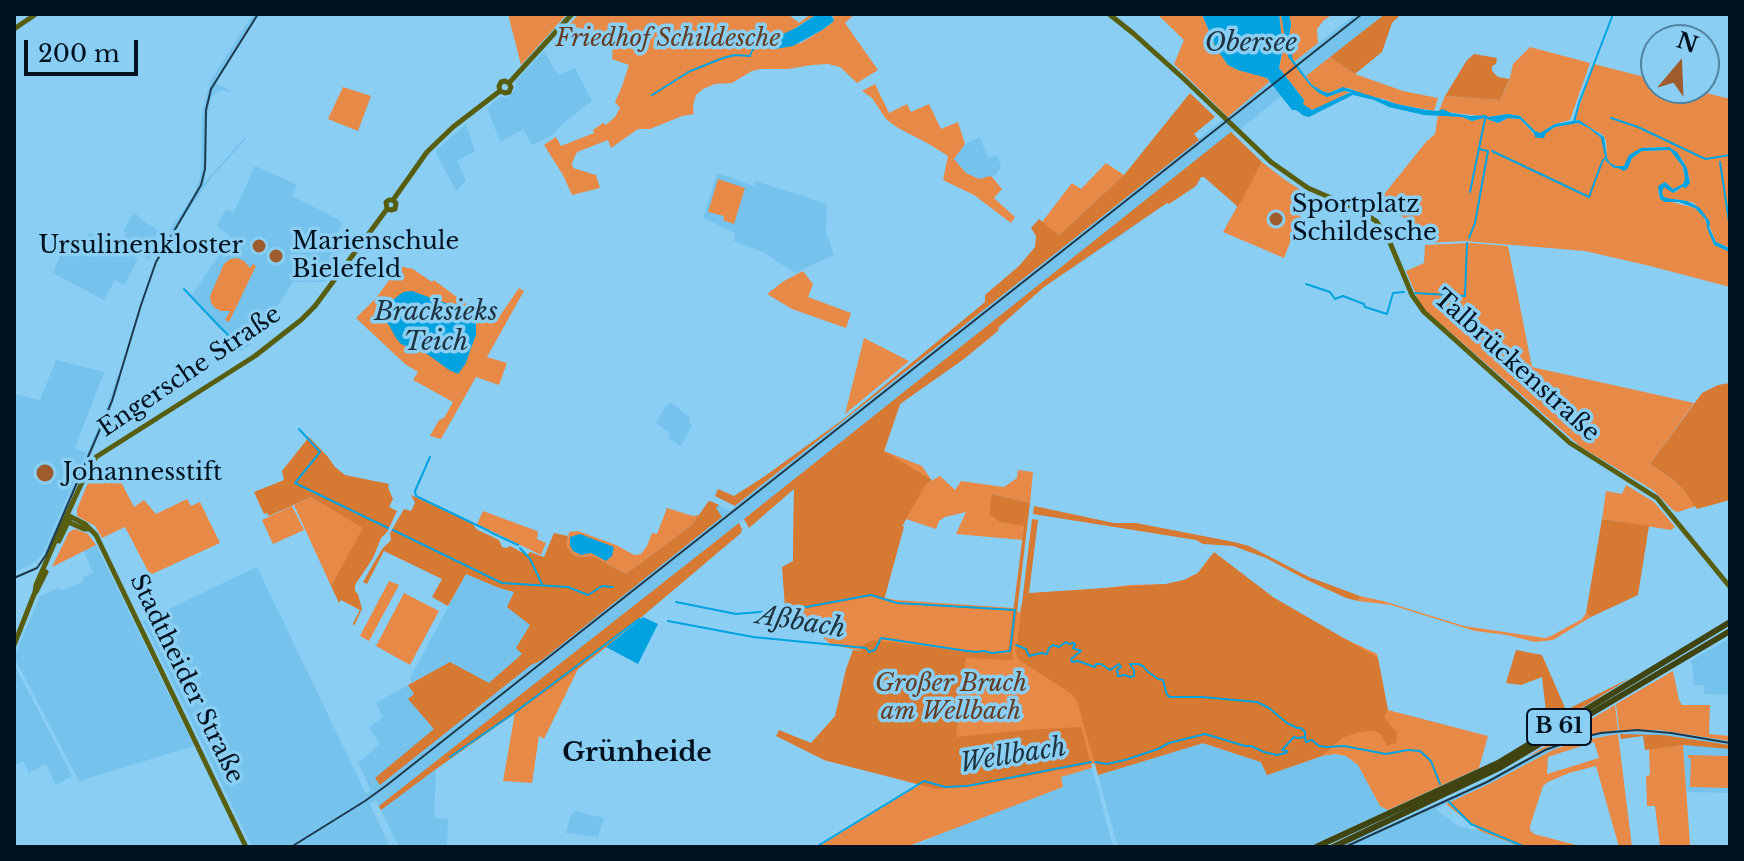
<!DOCTYPE html>
<html>
<head>
<meta charset="utf-8">
<style>
	body { margin:0 }
	#map { position:relative; width:1744px; height:861px; overflow:hidden; background:#8acef4; font-family:"Libre Baskerville",serif }
	canvas { display:block }
	.frame { position:absolute; inset:0; border:16px solid #00121f; pointer-events:none }
	.north { position:absolute; left:1640px; top:24px; width:80px; height:80px; box-sizing:border-box; background:#8acef4; border:2px solid #53839f; border-radius:50%; rotate:19deg; font-size:22px; font-weight:700; line-height:32px; text-align:center; color:#00121f }
	.north::after { content:''; display:block; margin:auto; width:28px; height:36px; background:#9e5b2b; clip-path:polygon(50% 0,100% 100%,50% 72%,0 100%) }
	.scale { position:absolute; left:24px; top:40px; width:114px; height:36px; box-sizing:border-box; border:4px solid #00121f; border-top:0; padding-left:10px; font-size:24px; line-height:28px; white-space:nowrap; color:#00121f; -webkit-text-stroke:6px #8acef4; paint-order:stroke }
</style>
</head>
<body>
<div id="map">
<canvas width="1744" height="861"></canvas>
<div class="frame"></div>
<div class="north">N</div>
<div class="scale">200 m</div>
</div>
<script>
const c = document.querySelector('canvas').getContext('2d');
c.lineJoin = 'round';
function fill(path, color) {
  c.fillStyle = color;
  c.fill(path, 'evenodd');
}
function toPath(rows) {
  const path = new Path2D();
  for (const r of rows) {
    path.moveTo(r[0], r[1]);
    for (let i = 2; i < r.length; i += 2) path.lineTo(r[i], r[i + 1]);
  }
  return path;
}
function stroke(path, color, width, dash) {
  c.strokeStyle = color;
  c.lineWidth = width;
  c.lineCap = dash ? 'butt' : 'round';
  c.setLineDash(dash || []);
  c.stroke(path);
}
function write(font, color, halo, rows, align = 'center') {
  c.font = font + ' "Libre Baskerville",serif';
  c.lineWidth = 7;
  c.setLineDash([]);
  c.textBaseline = 'middle';
  c.strokeStyle = halo;
  c.fillStyle = color;
  for (const [text, x, y, turn = 0] of rows) {
    c.save();
    c.translate(x, y);
    c.rotate((+turn || 0) * Math.PI / 180);
    c.textAlign = isNaN(turn) ? turn : align;
    if (halo) c.strokeText(text, 0, 0);
    c.fillText(text, 0, 0);
    c.restore();
  }
}
const built = toPath([
	[253,14,259,14,216,83,231,91,230,92,221,90,211,97,207,117,207,161,204,183,245,137,246,139,211,178,175,230,170,230,193,196,199,181,201,167,202,114,210,82],
	[1356,14,1385,14,1240,129,1238,128,1203,159,1193,183,1115,240,1061,275,1044,287,980,343,859,429,749,525,744,520,739,522,742,529,741,533,606,647,578,669,436,769,434,818,448,819,447,847,399,847,376,800,370,804,390,847,252,847,143,621,257,567,366,794,371,790,358,763,380,744,369,728,383,717,376,703,408,685,414,694,408,699,483,681,450,663,412,682,410,678,466,574,499,588,514,592,530,625,518,645,638,565,691,525,708,502,710,501,729,511,1112,209,1270,81],
	[544,51,558,75,575,68,592,101,561,125,554,134,532,145,523,129,500,142,487,108,500,97,508,97,514,91,516,81],
	[466,124,475,151,457,161,466,180,456,191,435,151],
	[980,137,988,158,997,155,1001,167,995,175,979,179,966,173,954,159,965,144],
	[255,166,297,185,292,196,337,219,342,223,329,251,335,254,333,258,340,264,325,282,293,282,262,330,247,348,243,347,224,331,192,295,231,237,217,226,226,209,234,212],
	[717,173,754,186,756,181,827,204,826,232,834,255,795,273,763,252,734,241,735,233,703,218],
	[134,212,143,221,164,234,149,260,128,249,130,243,123,239,126,233,123,231],
	[90,232,138,259,124,285,115,280,104,300,53,273,68,237,83,245],
	[56,360,104,372,75,448,86,453,42,555,31,565,14,572,14,394,40,400],
	[118,375,121,379,109,413,42,565,40,561,44,554,105,412],
	[671,402,690,418,689,423,692,425,681,446,668,438,670,433,656,423,665,407],
	[96,545,194,746,79,781,14,657,40,596,58,588,65,590,84,581,83,577,93,573,84,551],
	[1730,638,1730,695,1704,694,1704,685,1693,685,1693,667,1690,661],
	[14,664,72,776,56,785,46,764,29,773,23,761,14,766],
	[1644,729,1730,741,1730,745,1639,734,1617,734,1590,738,1549,752,1489,784,1436,809,1458,826,1480,831,1522,847,1342,847,1487,780,1551,746,1589,734,1616,730],
	[1203,743,1261,762,1267,775,1322,756,1330,754,1346,756,1358,765,1380,806,1388,810,1308,847,1118,847,1098,775],
	[1683,745,1730,749,1730,793,1687,792],
	[1092,768,1113,847,910,847,937,836,937,834,1063,787,1060,777],
	[575,811,604,818,598,837,566,833,571,815]
]);
const green = toPath([
	[508,14,567,14,521,65],
	[579,14,788,14,799,23,811,14,817,14,789,32,768,49,775,49,801,43,822,30,832,23,834,18,831,14,855,14,845,23,878,70,857,83,840,67,828,64,812,65,788,69,761,69,752,71,732,83,715,84,703,89,696,95,693,106,694,114,682,116,650,129,638,129,611,148,608,140,577,152,572,163,573,168,596,175,600,188,572,195,563,175,544,145,556,137,561,146,594,133,593,130,603,123,606,125,615,117,620,108,615,102,621,89,629,65,612,59,614,34,568,26],
	[1157,14,1202,14,1216,48,1228,65,1238,70,1265,77,1270,81,1228,117,1174,64,1184,40],
	[1279,14,1281,14,1291,61,1310,85,1327,97,1344,91,1351,93,1346,94,1315,110,1306,108,1303,104,1304,100,1279,68,1283,50],
	[1289,14,1333,14,1324,20,1317,29,1318,43,1294,62,1291,55,1289,38,1291,24],
	[1530,47,1590,63,1570,120,1555,124,1540,133,1535,131,1520,116,1508,114,1488,117,1439,111,1445,96,1500,100,1509,82,1513,64],
	[1330,57,1355,74,1403,91,1438,98,1434,111,1397,104,1384,99,1367,96,1349,88,1340,88,1329,93,1324,92,1312,85,1306,76],
	[1594,64,1656,80,1656,88,1687,88,1730,99,1730,248,1716,242,1705,215,1694,203,1687,201,1666,198,1663,196,1662,192,1664,187,1676,192,1690,180,1684,162,1678,154,1665,147,1641,148,1624,166,1616,166,1610,163,1607,159,1606,141,1603,135,1575,119],
	[875,84,889,113,907,104,911,112,929,104,941,129,958,122,965,144,954,159,966,173,979,179,990,176,992,177,1002,189,994,198,1015,217,1011,223,974,195,943,180,948,156,929,144,898,128,886,119,872,98,862,91],
	[343,87,371,96,358,131,328,119],
	[1438,115,1462,117,1472,121,1484,118,1498,123,1508,118,1520,119,1534,134,1545,133,1555,127,1578,123,1589,128,1602,138,1606,161,1619,168,1628,168,1632,158,1642,151,1670,150,1683,167,1685,179,1683,184,1673,189,1665,182,1658,191,1660,199,1695,208,1704,217,1714,245,1730,252,1730,287,1650,266,1585,251,1465,241,1425,243,1425,236,1381,198,1426,142,1435,134],
	[1262,162,1285,180,1307,194,1308,197,1284,258,1223,232],
	[1106,163,1124,175,1059,235,1042,222,1072,183,1081,189],
	[718,179,745,188,734,224,723,220,724,216,708,212],
	[1470,243,1508,246,1532,367,1694,403,1650,464,1671,478,1682,488,1696,506,1678,512,1674,511,1653,490,1581,447,1424,309,1419,302,1406,271,1424,263,1425,245],
	[237,258,244,261,250,268,253,264,256,266,229,322,225,320,230,311,221,311,215,308,211,303,210,296,224,264,230,259],
	[399,266,413,269,432,282,434,280,485,318,488,315,497,320,519,288,524,291,487,357,507,363,499,385,476,377,441,439,430,436,439,420,444,418,453,402,413,380,418,372,405,364,356,318,377,297],
	[803,271,813,284,808,297,851,313,846,328,792,309,767,294,784,281],
	[864,338,909,361,845,414],
	[900,404,884,451,922,466,930,478,929,482,940,476,955,490,961,481,1004,487,1017,478,1018,470,1033,472,1030,503,992,494,1000,522,1024,525,1023,540,956,534,966,512,945,517,939,521,936,529,906,519,902,527,884,600,885,598,896,600,1014,608,1014,611,1020,612,1021,606,1087,590,1130,585,1166,584,1184,580,1198,573,1210,557,1229,574,1268,602,1377,654,1388,710,1488,736,1479,768,1388,810,1380,806,1358,765,1346,756,1335,754,1322,756,1267,775,1261,762,1203,743,1098,775,1095,763,1091,764,1092,768,1061,777,1063,787,909,846,818,847,921,784,824,760,861,651,830,644,796,611,793,561,794,488],
	[90,478,104,483,119,478,134,507,144,500,156,514,187,499,191,506,200,502,220,543,150,575,125,527,102,538,95,526,77,516,77,509],
	[1626,485,1654,502,1675,527,1671,530,1602,519,1606,491,1622,494],
	[311,497,364,528,331,586,294,505],
	[292,506,304,530,273,544,262,520],
	[667,508,693,516,699,515,692,525,626,574,593,556,579,557,574,555,567,546,569,532,578,531,616,545,634,555,641,554,647,546,652,533,657,534],
	[483,511,537,531,538,533,537,539,546,543,541,555,477,524],
	[75,529,88,534,96,545,52,567,69,532],
	[389,581,399,585,369,641,360,636],
	[404,593,439,611,410,665,376,646],
	[1360,596,1383,601,1464,626,1545,638,1551,636,1582,619,1586,613,1591,617,1553,640,1535,642,1507,635,1475,631,1391,605,1358,601],
	[578,669,544,739,539,736,532,783,503,781,515,713],
	[1673,671,1679,700,1682,705,1710,705,1709,734,1730,736,1730,741,1659,730,1619,730,1616,704],
	[1615,705,1618,730,1577,737,1551,746,1527,757],
	[1618,734,1632,847,1619,847,1596,766,1569,773,1548,782,1543,786,1530,826,1530,830,1534,834,1584,847,1522,847,1480,831,1446,804,1489,784,1553,750,1578,741],
	[1594,742,1599,758,1547,774,1548,757],
	[1683,745,1690,844,1687,847,1660,847,1655,806,1647,806,1646,776,1650,775,1649,749],
	[1688,755,1730,756,1730,788,1690,787,1691,759,1688,758]
]);
const forest = toPath([
	[1385,14,1401,14,1392,23,1382,52,1355,74,1330,57],
	[1474,54,1497,58,1496,64,1492,66,1492,71,1498,77,1510,79,1500,100,1445,96,1467,60],
	[1190,93,1215,117,1194,134,1199,140,735,506,715,496,718,489,734,496,765,476,845,418,985,302,985,295,1019,266,1035,247,1036,236,1031,228,1039,219,1059,235,1124,175],
	[1231,132,1262,162,1238,207,1204,177,1201,177,1196,186,1169,204,1167,203,1044,287,999,327,998,331,964,359,900,404,884,451,932,480,926,484,902,526,904,527,884,600,871,596,796,611,795,607,785,608,782,567,793,561,794,489,749,528,744,519],
	[1730,383,1730,500,1697,509,1682,488,1671,478,1650,464,1702,393,1718,385],
	[309,437,328,457,335,467,345,475,389,484,388,487,393,499,389,507,397,511,387,532,381,538,373,558,355,585,355,591,358,594,362,609,354,626,353,623,360,610,341,600,339,603,331,586,363,528,311,497,269,516,267,513,264,514,254,492,284,480,282,471],
	[992,494,1030,503,1012,654,1013,660,966,658,956,737,1025,730,1081,727,1091,764,982,785,936,789,824,760,776,736,779,730,811,743,835,716,846,669,853,650,861,651,863,645,872,640,977,653,1010,654,1008,652,1024,526,1000,522,989,514],
	[411,495,473,524,476,529,499,540,502,547,507,548,510,546,527,555,530,552,544,557,554,533,568,536,567,546,574,555,579,557,593,556,626,574,692,525,708,502,710,501,719,505,716,508,722,517,542,660,531,665,380,785,375,778,434,729,408,699,414,694,408,685,450,662,489,683,522,654,516,648,530,625,507,607,514,592,499,588,466,574,448,606,432,597,442,579,384,551,367,584,363,582,382,549,391,540,390,533,404,509,411,511,415,503],
	[1034,506,1114,523,1136,523,1234,542,1249,546,1309,577,1360,596,1358,601,1346,598,1307,580,1266,558,1233,546,1203,544,1196,540,1033,514],
	[1032,519,1038,520,1029,593,1166,584,1184,580,1198,573,1214,552,1273,597,1378,658,1388,710,1384,717,1397,733,1396,743,1387,746,1381,734,1373,730,1356,733,1342,738,1322,756,1267,775,1261,762,1203,743,1098,775,1077,701,1072,694,1019,660,1016,654],
	[1602,519,1649,526,1638,595,1591,617,1586,613],
	[739,523,742,529,741,533,606,647,578,669,436,769,381,810,379,806],
	[1516,650,1542,655,1566,710,1630,678,1548,729,1542,677,1521,685,1506,683],
	[1620,734,1663,735,1730,745,1730,749,1683,745,1645,750,1643,736,1621,739]
]);
const water = toPath([
	[817,14,831,14,834,21,822,30,793,46,775,49,760,47,767,41,796,28],
	[1202,14,1279,14,1283,47,1279,68,1304,100,1303,104,1312,110,1351,92,1344,91,1327,97,1319,93,1310,85,1288,57,1281,14,1289,14,1291,24,1289,38,1293,60,1312,85,1324,92,1329,93,1343,87,1397,104,1426,110,1438,111,1443,109,1451,113,1471,116,1486,115,1488,117,1508,114,1520,116,1535,131,1540,133,1555,124,1579,120,1604,137,1607,158,1610,163,1616,166,1624,166,1629,155,1641,148,1669,147,1677,152,1687,168,1690,183,1686,188,1682,187,1673,193,1664,187,1662,192,1663,196,1666,198,1687,201,1700,208,1710,222,1709,227,1716,242,1729,248,1730,252,1714,245,1707,228,1706,220,1695,208,1679,202,1665,202,1660,199,1658,186,1665,182,1673,189,1683,184,1685,179,1683,167,1670,150,1642,151,1632,158,1628,168,1624,171,1618,168,1614,168,1606,161,1601,138,1589,128,1578,123,1555,127,1546,133,1544,138,1540,138,1535,137,1534,133,1520,119,1508,118,1498,123,1484,118,1472,121,1462,117,1424,115,1389,107,1374,100,1353,95,1309,117,1304,116,1296,110,1292,110,1267,78,1238,70,1228,65,1216,48],
	[412,291,451,305,473,317,476,323,476,335,470,351,466,363,458,374,449,370,423,351,412,349,401,344,396,338,389,325,382,319,381,316,384,308,394,299,403,292],
	[580,534,614,547,612,556,606,561,591,553,581,555,573,551,570,545,570,537],
	[643,617,658,624,638,664,606,647]
]);
const stream = toPath([
	[752,51,754,48,761,47],
	[688,72,723,58,735,55,750,56,751,53],
	[652,95,687,73],
	[1611,118,1638,127,1701,157,1706,159,1730,155],
	[1574,122,1579,103,1613,14],
	[1492,151,1589,197,1602,162,1605,158],
	[1720,162,1730,228],
	[1470,192,1485,119],
	[1469,238,1475,223,1488,151,1479,149],
	[1306,284,1330,292,1335,299,1343,296,1364,304,1365,307,1387,314,1393,293,1404,292],
	[184,289,220,327,242,349],
	[1415,293,1465,296,1467,243],
	[299,429,320,452,295,483,388,528],
	[430,457,415,491,416,496,489,531],
	[393,530,502,583,568,587,588,595,602,586,613,587],
	[490,532,518,545],
	[520,548,530,559,542,584],
	[668,621,753,637,866,648,869,652,875,650,881,638,967,651,977,652,983,651,992,653,1010,651,1015,610,897,603,871,595,795,609,736,614,676,602],
	[1016,645,1026,649,1029,656,1041,653,1047,654,1049,648,1053,645,1059,647,1066,642,1068,644,1073,643,1075,644,1073,648,1081,651,1071,659,1072,662,1078,661,1095,667,1096,664,1101,664,1110,670,1119,664,1121,667,1117,670,1118,676,1125,675,1130,677,1134,676,1134,670,1130,664,1138,664,1143,666,1147,671,1158,679,1163,680,1166,692,1168,696,1171,697,1202,697,1257,702,1269,708,1287,723,1297,728,1301,728,1305,732,1305,737],
	[450,757,514,713,639,619],
	[1095,762,1107,764,1125,760,1158,749,1169,743,1205,734,1245,746,1251,746,1264,752,1277,755,1286,753,1287,751,1282,750,1294,737,1298,738,1305,737,1306,742,1312,740,1319,746,1327,747,1344,746,1386,754,1408,750,1420,751,1431,761,1440,784],
	[1449,802,1471,824,1525,847],
	[816,847,924,781,945,787,967,786,1091,762]
]);
const secondary = toPath([
	[1109,14,1134,34,1184,79,1271,162,1308,188,1359,210,1376,221,1388,238,1412,295,1424,312,1570,443,1657,498,1730,587],
	[14,29,36,14],
	[509,83,572,14],
	[500,91,499,86,501,82,505,81,509,83],
	[387,209,391,210,395,209,396,203,393,200],
	[67,515,85,524,96,535,246,847],
	[66,521,84,529,90,529],
	[59,541,70,518],
	[36,592,46,572],
	[14,645,35,592,36,585,61,528,89,467,96,457,255,356,301,320,315,306,387,209,386,202,389,200,393,200,427,152,453,127,496,94,500,91,505,93,509,92,511,87,509,83]
]);
const primary = toPath([
	[1316,847,1498,763,1730,622],
	[1333,847,1501,767,1730,631]
]);
const tram = toPath([
	[14,578,37,568,46,555,112,401,141,305,156,262,201,185,205,169,206,110,211,89,258,14],
	[1345,847,1487,782,1545,750,1579,738,1601,733,1637,730,1671,733,1730,743]
]);
const rail = toPath([
	[291,847,365,801,387,785,1362,14]
]);
const markers = [
	[1276,219,8,"#9e5b2b"],
	[259,246,8,"#9e5b2b"],
	[276,256,8,"#9e5b2b"],
	[45,473,10,"#9e5b2b"]
];
const shields = [
	[1559,727,64]
];
const shieldNames = [
	["B 61",1559,727]
];
const parkNames = [
	["Friedhof Schildesche",668,39],
	["Großer Bruch",951,684],
	["am Wellbach",951,712]
];
const poiNames = [
	["Sportplatz",1292,205],
	["Schildesche",1292,233],
	["Marienschule",292,242],
	["Bielefeld",292,270],
	["Ursulinenkloster",243,246,"right"],
	["Johannesstift",63,473]
];
const streetNames = [
	["Talbrückenstraße",1516,366,42],
	["Engersche Straße",190,372,-34],
	["Stadtheider Straße",186,679,64]
];
const waterNames = [
	["Obersee",1251,44],
	["Bracksieks",436,313],
	["Teich",436,343],
	["Aßbach",801,623,9],
	["Wellbach",1013,756,-9]
];
const neighbourhoodNames = [
	["Grünheide",637,754]
];
fill(built, '#75c2ec');
fill(green, '#e78a48');
fill(forest, '#d67933');
fill(water, '#00a3e0');
stroke(stream, '#00a3e0', 2);
stroke(secondary, '#585e0f', 5);
stroke(primary, '#404410', 6);
stroke(tram, '#1d3a4c', 2);
stroke(rail, '#1d3a4c', 2);
for (const [x, y, r, color] of markers) {
  const dot = new Path2D();
  dot.arc(x, y, r, 0, 2 * Math.PI);
  c.fillStyle = color;
  c.fill(dot);
  stroke(dot, '#8acef4', 3);
}
for (const [x, y, w] of shields) {
  const box = new Path2D();
  box.roundRect(x - w / 2, y - 18, w, 36, 6);
  c.fillStyle = '#8acef4';
  c.fill(box);
  stroke(box, '#00121f', 2);
}
write('bold 22px', '#00121f', null, shieldNames);
write('italic 24px', '#633c21', '#8acef4', parkNames);
write('24px', '#00121f', '#8acef4', poiNames, 'left');
write('24px', '#00121f', '#8acef4', streetNames);
write('italic 26px', '#1e333f', '#8acef4', waterNames);
write('bold 26px', '#00121f', '#8acef4', neighbourhoodNames);
</script>
</body>
</html>
